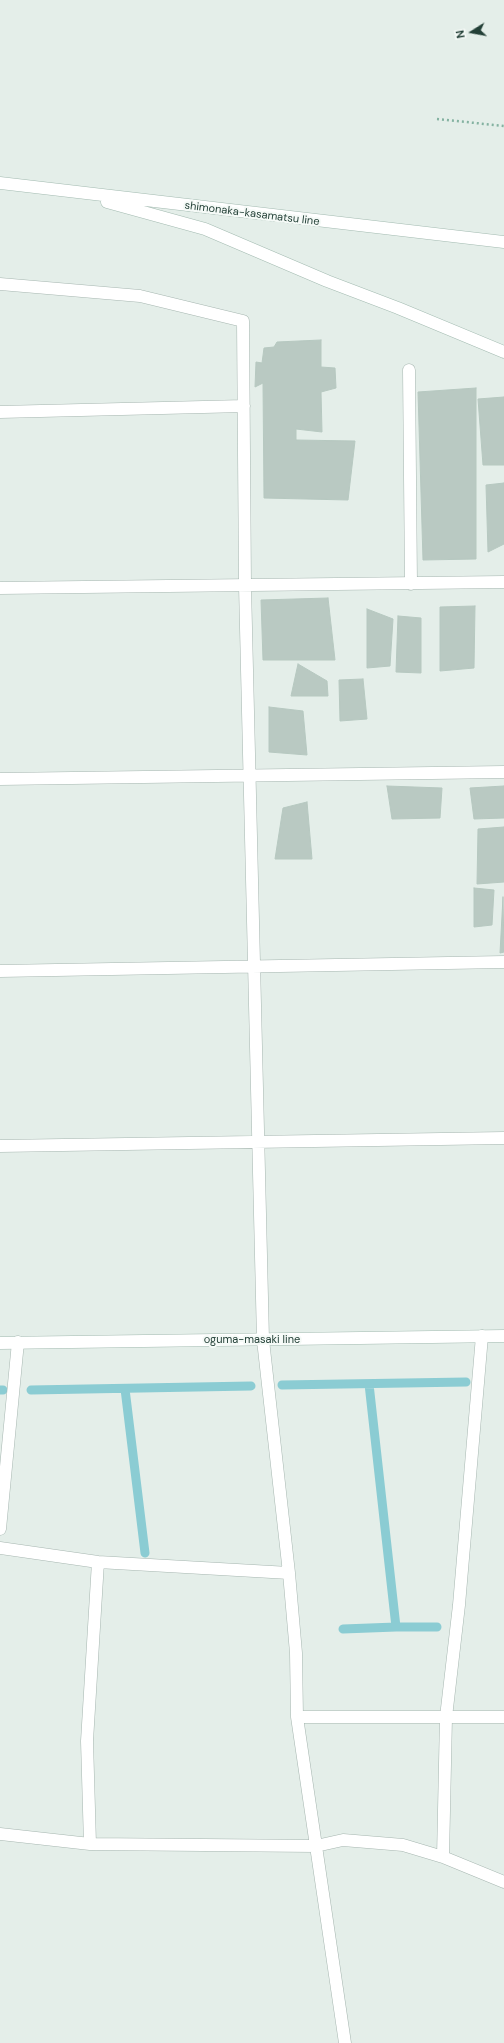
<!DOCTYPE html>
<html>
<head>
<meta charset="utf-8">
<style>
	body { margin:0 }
	#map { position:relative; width:504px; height:2043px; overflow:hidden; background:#e4eee9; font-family:"DM Sans",sans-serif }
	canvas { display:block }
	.north { position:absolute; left:452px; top:12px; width:40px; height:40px; -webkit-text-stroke:3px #f5faf7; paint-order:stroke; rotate:259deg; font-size:11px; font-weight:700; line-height:16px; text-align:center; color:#234037 }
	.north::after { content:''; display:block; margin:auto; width:14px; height:18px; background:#234037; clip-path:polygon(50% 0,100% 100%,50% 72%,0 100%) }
</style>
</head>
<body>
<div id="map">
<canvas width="504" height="2043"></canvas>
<div class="north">N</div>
</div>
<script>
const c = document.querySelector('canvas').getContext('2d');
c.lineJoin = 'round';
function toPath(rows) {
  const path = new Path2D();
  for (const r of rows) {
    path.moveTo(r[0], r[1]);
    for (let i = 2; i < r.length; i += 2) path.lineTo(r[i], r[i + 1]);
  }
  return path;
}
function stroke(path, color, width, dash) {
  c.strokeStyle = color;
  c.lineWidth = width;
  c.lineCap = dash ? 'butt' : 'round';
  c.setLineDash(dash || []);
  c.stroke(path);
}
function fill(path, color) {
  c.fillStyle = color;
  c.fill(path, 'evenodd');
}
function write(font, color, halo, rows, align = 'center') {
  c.font = font + ' "DM Sans",sans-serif';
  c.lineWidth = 4;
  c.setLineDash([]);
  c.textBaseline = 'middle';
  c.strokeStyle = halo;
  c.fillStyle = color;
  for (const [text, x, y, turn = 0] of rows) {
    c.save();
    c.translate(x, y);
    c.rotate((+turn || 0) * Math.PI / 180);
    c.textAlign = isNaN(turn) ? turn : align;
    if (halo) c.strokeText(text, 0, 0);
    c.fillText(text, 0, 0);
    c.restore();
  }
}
const stream = toPath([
	[282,1385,466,1382],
	[125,1389,145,1553],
	[0,1390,3,1390],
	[31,1390,251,1386],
	[396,1627,437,1627],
	[343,1629,396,1627,369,1384]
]);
const building = toPath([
	[321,340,321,367,335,368,336,388,321,392,322,432,296,429,296,440,355,441,348,500,264,498,263,383,255,387,256,362,262,363,264,348,274,347,277,342,321,340],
	[476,388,476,559,423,560,418,392,476,388],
	[504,397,504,465,483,465,478,399,504,397],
	[504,483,504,544,488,552,486,485,504,483],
	[328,598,335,660,263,660,261,600,328,598],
	[475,606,474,668,440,671,440,607,475,606],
	[367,609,393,619,390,666,367,668,367,609],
	[398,616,421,618,421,673,396,672,398,616],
	[298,664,327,681,328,696,291,696,298,664],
	[363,679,367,719,340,721,339,680,363,679],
	[269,707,303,711,307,755,269,752,269,707],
	[387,786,442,788,440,818,392,819,387,786],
	[504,786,504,818,474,819,470,788,504,786],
	[307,802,312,859,275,859,283,808,307,802],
	[504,827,504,882,477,884,478,829,504,827],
	[474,888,494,890,492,925,474,927,474,888],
	[503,897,504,952,500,953,503,897]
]);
const path = toPath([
	[437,119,504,126]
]);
const street = toPath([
	[0,284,140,296,243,321,245,586,263,1340,289,1573,296,1653,297,1717,345,2043],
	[409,370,411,584],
	[0,412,244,406],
	[0,588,504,582],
	[0,779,504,772],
	[0,971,504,962],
	[0,1146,504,1138],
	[0,1529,18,1342],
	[0,1548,98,1562,289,1573],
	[297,1717,504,1717],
	[0,1834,90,1844,316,1846,343,1840,403,1845,443,1857,504,1882],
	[90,1844,87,1741,98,1562],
	[443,1857,446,1717,459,1605,482,1336]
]);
const secondary = toPath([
	[0,183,504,242],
	[107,202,205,229,327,281,398,308,504,352],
	[0,1343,504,1336]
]);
const streetNames = [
	["shimonaka-kasamatsu line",252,214,7],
	["oguma-masaki line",252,1340]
];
stroke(stream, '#8bccd3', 9);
fill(building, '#b9c9c2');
stroke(building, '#b6c8c0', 1);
stroke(street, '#a6b6b0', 13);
stroke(secondary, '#a2bab0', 13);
stroke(path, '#84b2a1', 2.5, [2, 3]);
stroke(street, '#fff', 12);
stroke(secondary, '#fff', 12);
write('11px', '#234037', '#f5faf7', streetNames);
</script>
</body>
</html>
